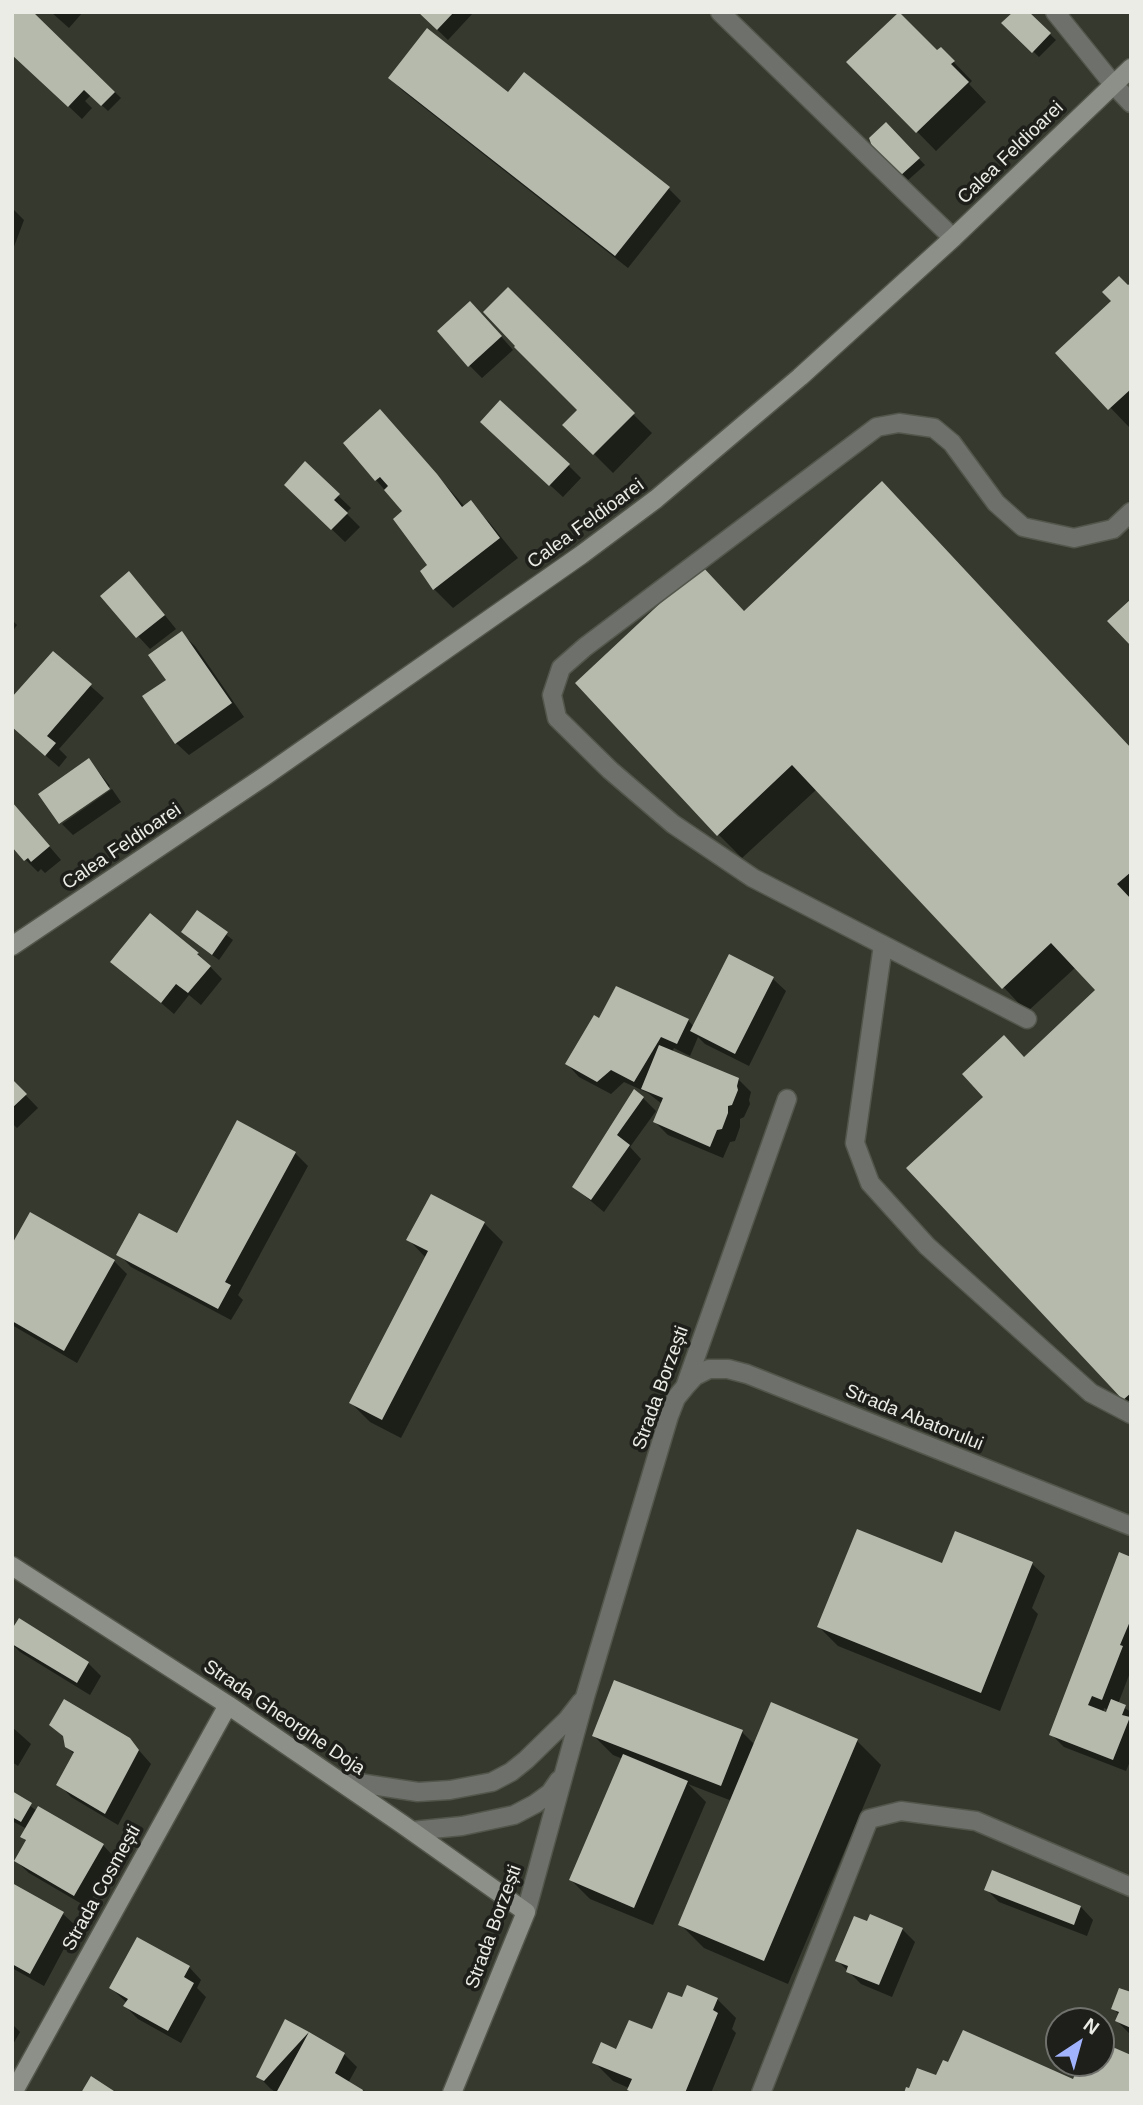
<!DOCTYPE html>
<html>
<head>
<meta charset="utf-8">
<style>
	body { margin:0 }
	#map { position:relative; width:1143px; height:2105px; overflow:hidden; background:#35392e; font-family:Helvetica,sans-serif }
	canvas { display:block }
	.frame { position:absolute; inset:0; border:14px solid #eaece5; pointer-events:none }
	.north { position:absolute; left:1045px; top:2007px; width:70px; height:70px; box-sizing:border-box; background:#1e1f1b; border:2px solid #70716c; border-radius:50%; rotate:36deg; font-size:19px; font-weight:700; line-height:28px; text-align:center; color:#eaece5 }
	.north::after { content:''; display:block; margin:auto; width:24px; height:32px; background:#a1b3fd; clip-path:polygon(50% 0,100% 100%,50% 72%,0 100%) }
</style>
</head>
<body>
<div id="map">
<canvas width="1143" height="2105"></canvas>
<div class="frame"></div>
<div class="north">N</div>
</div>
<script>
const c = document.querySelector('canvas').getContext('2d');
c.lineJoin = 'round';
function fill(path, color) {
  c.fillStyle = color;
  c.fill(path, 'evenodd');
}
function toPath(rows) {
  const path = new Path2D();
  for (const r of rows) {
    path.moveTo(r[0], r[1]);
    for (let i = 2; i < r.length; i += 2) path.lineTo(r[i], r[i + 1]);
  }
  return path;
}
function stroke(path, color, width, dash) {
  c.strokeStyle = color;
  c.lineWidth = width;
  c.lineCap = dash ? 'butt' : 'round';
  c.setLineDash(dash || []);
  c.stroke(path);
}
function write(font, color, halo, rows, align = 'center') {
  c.font = font + ' Helvetica,sans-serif';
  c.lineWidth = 7;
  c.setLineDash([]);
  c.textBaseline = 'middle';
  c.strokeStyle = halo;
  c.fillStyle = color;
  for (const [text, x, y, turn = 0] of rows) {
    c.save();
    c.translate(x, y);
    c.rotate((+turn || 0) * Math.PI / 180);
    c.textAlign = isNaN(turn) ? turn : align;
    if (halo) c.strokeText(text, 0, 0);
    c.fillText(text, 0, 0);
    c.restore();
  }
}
const shadow = toPath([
	[31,12,121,98,108,111,91,95,85,101,92,108,82,119,12,53],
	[51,12,83,12,69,28],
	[419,12,474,12,448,40],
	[1026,12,1056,40,1039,57,1004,23],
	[941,49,972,81,969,84,986,102,936,151,849,62,937,53],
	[390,78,668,188,681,201,628,268,403,91],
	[886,125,925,165,907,181,874,148],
	[12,208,24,220,12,252],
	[1131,285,1131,425,1129,427,1058,353],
	[508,290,652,433,613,473,565,425,579,410],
	[483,316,513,350,482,378,469,365],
	[380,411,465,507,470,503,489,522,518,558,453,608,434,589,430,565,404,512,376,480],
	[495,435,568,465,581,478,563,497],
	[305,464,351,508,346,513,360,527,345,542,286,485],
	[142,587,176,629,150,649,138,636],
	[745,612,1131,749,1131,1405,909,1168,1098,990,1076,967,1027,1012,817,789,742,858,718,834],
	[12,620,17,625,12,632],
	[182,634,195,646,244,717,189,755,176,743,169,680],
	[53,653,104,698,59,749,67,757,59,767,31,743],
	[89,760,110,786,60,821],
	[112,789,121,802,73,835,62,824],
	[12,803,61,860,45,873,41,869,38,872,26,860],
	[197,912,233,940,219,960,189,938],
	[150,915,198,954,222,979,201,1005,189,995,174,1014,113,962],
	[730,956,773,979,786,991,749,1066,705,1044,698,1037,690,1056,674,1048,672,1052,738,1079,751,1092,749,1100,750,1104,744,1117,740,1119,740,1127,735,1141,730,1142,723,1158,668,1135,655,1122,662,1104,648,1093,624,1082,611,1094,579,1077,567,1064,599,1020,688,1020,694,1027],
	[12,1081,38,1108,17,1128,12,1123],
	[643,1098,656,1111,630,1147,641,1159,604,1212,574,1187],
	[295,1153,308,1166,238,1295,243,1300,231,1320,131,1267,119,1254,177,1235],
	[484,1223,503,1242,401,1438,370,1422,351,1403,426,1258,409,1240],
	[12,1248,114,1261,127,1274,77,1363,12,1325],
	[1131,1558,1131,1670,1118,1704,1131,1712,1131,1759,1126,1771,1064,1747,1051,1734],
	[1104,1708,1109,1710,1107,1714,1103,1713],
	[1032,1564,1045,1576,1032,1608,1038,1614,1000,1711,838,1646,819,1627,943,1565],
	[12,1632,88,1663,101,1676,90,1695,20,1652,12,1644],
	[12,1727,31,1744,18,1766,12,1762],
	[742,1732,755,1745,857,1741,881,1765,788,1984,704,1948,680,1924,732,1801,688,1784,706,1802,653,1925,590,1899,571,1880,623,1759,613,1755,594,1736],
	[129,1739,151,1764,118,1825,71,1797,59,1784,75,1755,67,1747],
	[12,1793,37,1811,103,1845,115,1858,87,1907,29,1873,16,1861,27,1842,22,1837,27,1829,12,1821],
	[12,1885,63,1914,76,1926,44,1986,12,1968],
	[986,1889,1081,1907,1093,1920,1087,1936,999,1902],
	[902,1929,915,1942,892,1997,861,1984,837,1960],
	[189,1967,201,1980,197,1988,206,1997,181,2043,138,2019,125,2006,127,2003,111,1988],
	[1131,1994,1131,2035,1117,2021,1119,2015,1113,2008],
	[683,1999,717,1999,736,2018,732,2029,736,2033,711,2093,632,2093,629,2088,613,2081,594,2062,653,2032],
	[286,2021,344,2054,357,2067,348,2083,363,2093,277,2093,271,2089,258,2076],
	[12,2024,20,2032,12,2046]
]);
const building = toPath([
	[12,12,33,12,115,92,101,106,84,90,68,107,12,55],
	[418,12,454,12,437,30],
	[899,12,937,50,941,47,955,61,951,64,969,82,916,133,846,62],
	[1013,12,1029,12,1051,33,1032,53,1001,23],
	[427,28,508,92,524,72,670,187,615,256,388,78],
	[886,122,920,158,900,176,873,149,869,138],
	[1119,276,1128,285,1131,283,1131,389,1108,410,1055,353,1111,301,1102,292],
	[508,287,635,413,593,455,562,425,577,410,514,347,515,346,483,312],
	[470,301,502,336,468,367,437,331],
	[500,400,570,464,549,486,480,422],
	[380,409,437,474,462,507,471,500,500,538,433,590,420,571,427,565,393,519,402,511,384,490,388,486,380,477,375,481,343,443],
	[305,461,340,494,334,500,348,513,331,530,284,485],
	[882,481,1131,748,1131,872,1117,884,1131,899,1131,1393,1123,1400,906,1168,983,1097,962,1074,1004,1035,1024,1057,1095,990,1051,943,1002,989,792,765,717,836,575,683,701,565,744,611],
	[129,571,165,615,136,638,100,596],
	[1131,599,1131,646,1107,621],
	[182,631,232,703,175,744,142,696,166,680,148,655],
	[53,651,92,684,47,736,56,743,45,756,12,727,12,697],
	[89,758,110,789,59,824,38,794],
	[12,802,50,846,31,862,28,858,24,861,12,847],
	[197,910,228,932,212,955,181,932],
	[150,913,199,953,197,954,211,966,188,993,176,984,161,1003,110,962],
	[729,954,774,977,735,1054,690,1031],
	[616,986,689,1019,677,1044,661,1037,634,1082,611,1070,597,1082,565,1064,594,1015,599,1018],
	[659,1045,739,1078,737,1086,738,1090,732,1105,728,1106,728,1113,722,1129,717,1130,710,1147,653,1122,663,1098,641,1089],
	[12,1079,27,1094,12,1108],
	[634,1089,644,1097,617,1135,630,1145,591,1200,572,1187],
	[237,1120,296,1152,225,1282,231,1285,218,1309,116,1255,139,1213,177,1233],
	[431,1194,485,1222,382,1420,349,1403,428,1251,406,1240],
	[30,1212,115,1260,64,1351,12,1321,12,1244],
	[857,1529,942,1563,955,1531,1033,1562,981,1693,817,1627],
	[1119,1552,1131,1557,1131,1619,1120,1645,1123,1646,1102,1700,1092,1696,1088,1705,1106,1712,1111,1699,1126,1705,1122,1715,1130,1717,1113,1760,1049,1735],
	[19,1618,89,1662,77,1683,12,1644,12,1629],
	[614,1680,743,1730,721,1786,592,1736],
	[64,1699,130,1738,139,1750,105,1814,56,1785,74,1752,65,1747,63,1736,49,1725],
	[771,1702,858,1739,764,1961,678,1925],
	[623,1754,688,1781,634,1908,569,1880],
	[12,1791,32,1803,21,1822,12,1817],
	[38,1806,104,1844,74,1896,14,1861,26,1840,20,1837],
	[992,1870,1081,1906,1074,1925,984,1890],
	[12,1883,64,1912,30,1974,12,1964],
	[870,1914,903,1928,879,1985,846,1972,848,1966,835,1961,854,1916,867,1921],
	[137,1937,190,1966,184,1977,194,1983,168,2031,123,2006,128,1999,109,1988],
	[687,1985,718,1998,713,2010,718,2013,685,2093,634,2093,627,2090,632,2079,592,2063,601,2042,616,2049,629,2020,652,2029,668,1992,682,1997],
	[1119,1988,1131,1992,1131,2028,1115,2021,1119,2012,1111,2009],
	[285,2019,309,2032,264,2081,256,2077],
	[963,2030,1073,2079,1080,2063,1101,2063,1101,2042,1131,2055,1131,2093,904,2093,906,2087,909,2088,917,2068,936,2075,943,2060,948,2062],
	[309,2032,345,2053,335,2073,363,2090,362,2093,276,2093],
	[91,2076,117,2093,81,2093]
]);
const lane = toPath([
	[720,12,953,238],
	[1055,12,1113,84,1131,103],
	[883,945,855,1143,870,1183,927,1246,1091,1393,1131,1414],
	[1027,1019,753,878,673,824,610,770,557,718,552,695,561,668,585,647,877,427,899,423,934,428,952,443,996,503,1023,527,1074,538,1113,529,1131,512],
	[761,2093,869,1819,901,1811,976,1821,1131,1887]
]);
const street = toPath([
	[685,1387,695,1376,709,1369,728,1369,747,1374,1131,1526],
	[339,1780,418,1792,450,1790,492,1782,511,1772,526,1760,567,1720,581,1702],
	[412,1831,462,1826,514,1815,535,1804,550,1793,559,1780],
	[526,1912,585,1697,669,1416,676,1398,685,1387,787,1099]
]);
const secondary = toPath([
	[12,946,265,776,581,555,656,499,800,377,953,238,1131,68],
	[12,1566,228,1705,402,1824,526,1912,452,2093],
	[13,2093,228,1705]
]);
const streetNames = [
	["Calea Feldioarei",1011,153,-44],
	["Calea Feldioarei",586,524,-36],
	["Calea Feldioarei",122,847,-34],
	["Strada Borzești",661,1388,-70],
	["Strada Abatorului",914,1418,22],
	["Strada Gheorghe Doja",284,1718,34],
	["Strada Cosmești",102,1888,-61],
	["Strada Borzești",494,1927,-70]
];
fill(shadow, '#0007');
fill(building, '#b5baad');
stroke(lane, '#52564b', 21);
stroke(street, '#52564b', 21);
stroke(secondary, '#52564b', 21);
stroke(lane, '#6e706b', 18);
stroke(street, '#6e706b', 18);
stroke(secondary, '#8d9088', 18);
write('19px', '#eaece5', '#1e1f1b', streetNames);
</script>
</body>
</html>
